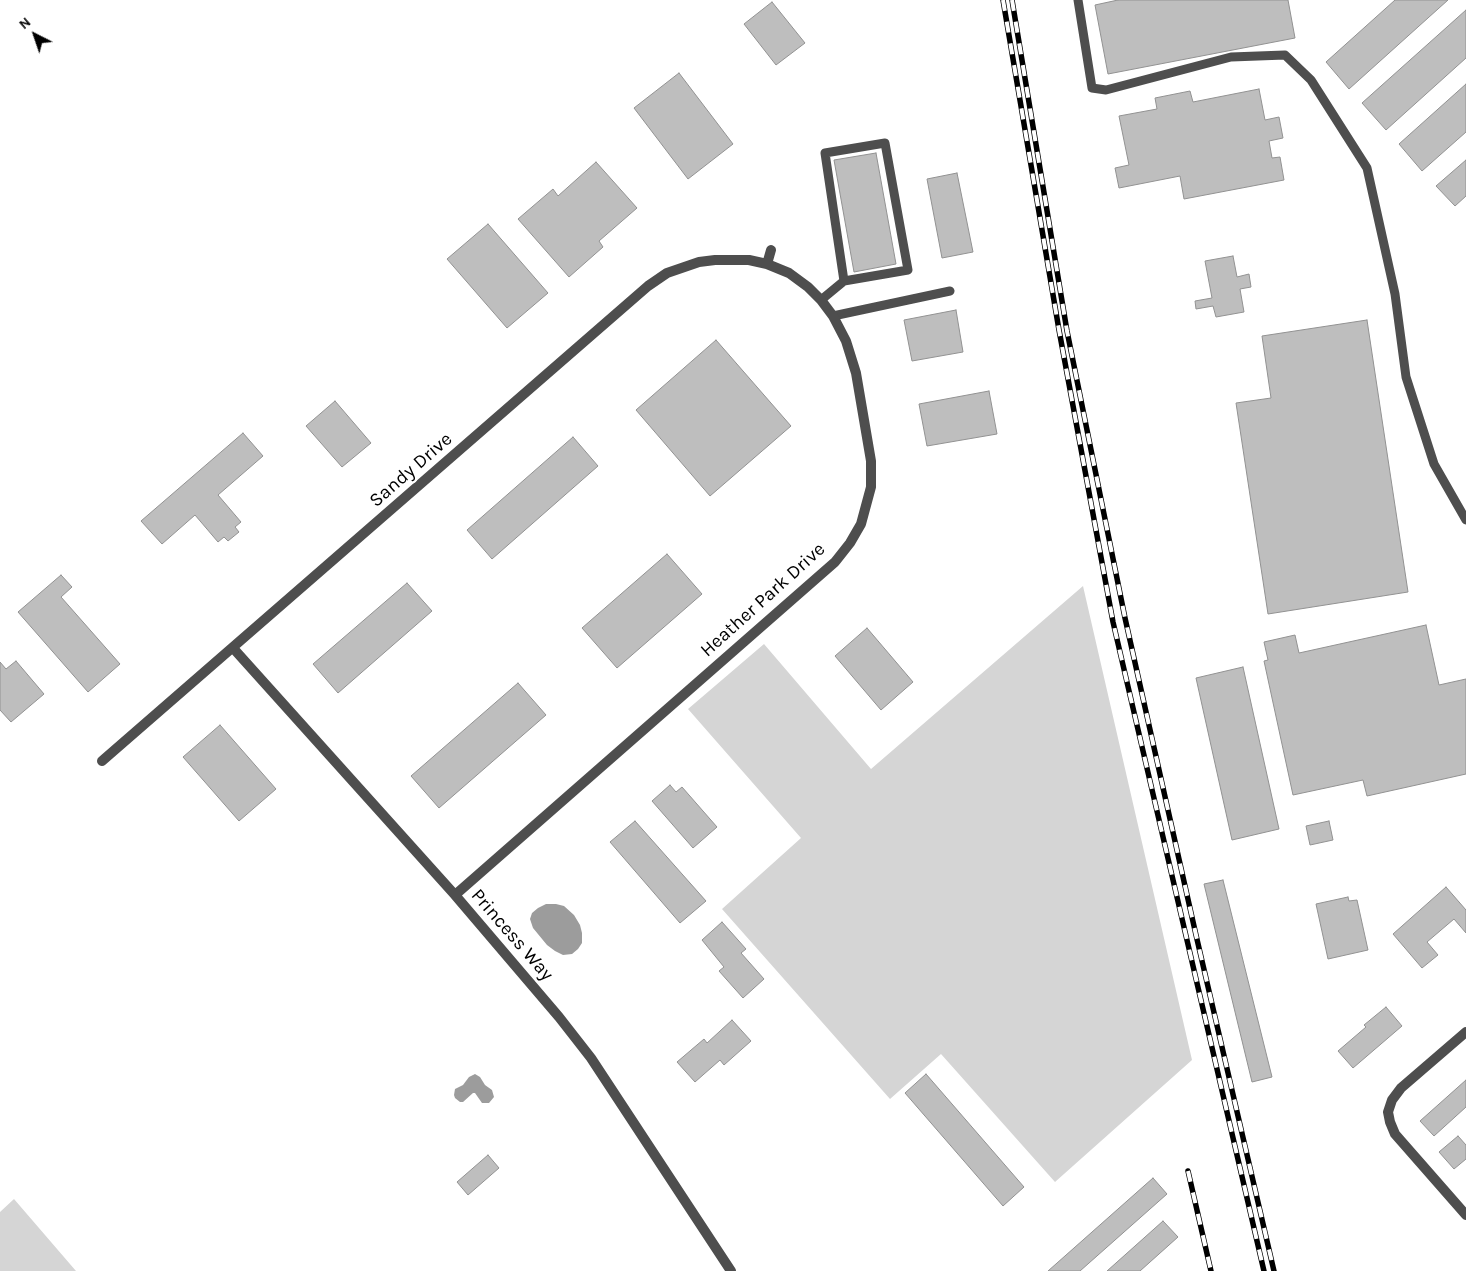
<!DOCTYPE html>
<html>
<head>
<meta charset="utf-8">
<style>
	body { margin:0 }
	#map { position:relative; width:1466px; height:1271px; overflow:hidden; background:#fff; font-family:Karla,sans-serif }
	canvas { display:block }
	.north { position:absolute; left:10px; top:10px; width:50px; height:50px; -webkit-text-stroke:4px #fff; paint-order:stroke; rotate:319deg; font-size:14px; font-weight:700; line-height:20px; text-align:center; color:#000 }
	.north::after { content:''; display:block; margin:auto; width:18px; height:22px; background:#000; clip-path:polygon(50% 0,100% 100%,50% 72%,0 100%) }
</style>
</head>
<body>
<div id="map">
<canvas width="1466" height="1271"></canvas>
<div class="north">N</div>
</div>
<script>
const c = document.querySelector('canvas').getContext('2d');
c.lineJoin = 'round';
function fill(path, color) {
  c.fillStyle = color;
  c.fill(path, 'evenodd');
}
function toPath(rows) {
  const path = new Path2D();
  for (const r of rows) {
    path.moveTo(r[0], r[1]);
    for (let i = 2; i < r.length; i += 2) path.lineTo(r[i], r[i + 1]);
  }
  return path;
}
function stroke(path, color, width, dash) {
  c.strokeStyle = color;
  c.lineWidth = width;
  c.lineCap = dash ? 'butt' : 'round';
  c.setLineDash(dash || []);
  c.stroke(path);
}
function write(font, color, halo, rows, align = 'center') {
  c.font = font + ' Karla,sans-serif';
  c.lineWidth = 4.5;
  c.setLineDash([]);
  c.textBaseline = 'middle';
  c.strokeStyle = halo;
  c.fillStyle = color;
  for (const [text, x, y, turn = 0] of rows) {
    c.save();
    c.translate(x, y);
    c.rotate((+turn || 0) * Math.PI / 180);
    c.textAlign = isNaN(turn) ? turn : align;
    if (halo) c.strokeText(text, 0, 0);
    c.fillText(text, 0, 0);
    c.restore();
  }
}
const green = toPath([
	[1083,586,1192,1060,1055,1182,941,1054,890,1099,722,909,801,838,688,709,764,644,871,769],
	[14,1199,76,1271,0,1271,0,1212]
]);
const water = toPath([
	[546,904,556,904,564,906,574,915,580,925,582,933,582,943,578,949,572,954,563,955,555,951,547,945,533,928,530,919,532,913,538,908],
	[475,1074,480,1077,485,1085,492,1090,494,1097,489,1103,482,1103,475,1093,473,1093,463,1102,460,1102,455,1098,454,1095,455,1089,463,1085,469,1077]
]);
const building = toPath([
	[1118,0,1288,0,1295,38,1108,74,1095,5,1118,0],
	[1395,0,1448,0,1349,89,1326,62,1395,0],
	[772,2,805,43,776,65,744,24,772,2],
	[1466,10,1466,58,1386,130,1362,103,1466,10],
	[679,73,733,144,688,179,634,108,679,73],
	[1466,84,1466,132,1422,171,1399,144,1466,84],
	[1259,89,1265,120,1279,117,1283,138,1269,141,1272,158,1280,157,1284,180,1184,199,1180,176,1119,188,1115,168,1129,165,1119,116,1157,109,1155,98,1190,91,1193,102,1259,89],
	[876,153,896,264,854,272,834,160,876,153],
	[1466,160,1466,196,1455,206,1436,186,1466,160],
	[596,162,637,208,599,241,603,247,569,277,518,219,553,189,558,196,596,162],
	[957,173,973,252,942,258,927,179,957,173],
	[488,224,548,293,507,328,447,259,488,224],
	[1233,256,1237,277,1249,274,1251,287,1240,289,1244,312,1216,317,1213,306,1196,309,1195,301,1212,298,1205,261,1233,256],
	[956,310,963,352,912,361,904,320,956,310],
	[1367,320,1408,592,1268,614,1236,403,1271,398,1262,336,1367,320],
	[716,340,791,426,710,496,636,410,716,340],
	[989,391,997,434,927,446,919,404,989,391],
	[335,401,371,443,342,467,306,426,335,401],
	[243,433,263,456,218,495,241,522,235,527,239,532,228,541,224,537,218,542,195,515,162,544,141,521,243,433],
	[573,437,598,466,492,559,467,530,573,437],
	[667,554,702,594,617,668,582,628,667,554],
	[61,575,72,587,61,597,120,664,88,692,18,612,61,575],
	[407,583,432,611,338,693,313,664,407,583],
	[1426,625,1439,685,1466,679,1466,774,1367,796,1363,780,1293,795,1264,661,1268,660,1264,642,1295,635,1299,653,1426,625],
	[867,628,913,682,881,710,835,656,867,628],
	[16,661,44,694,11,722,0,710,0,662,6,669,16,661],
	[1243,667,1279,829,1232,840,1196,678,1243,667],
	[518,683,546,715,439,808,411,776,518,683],
	[220,725,276,789,239,821,183,757,220,725],
	[670,785,676,792,682,787,717,827,693,848,652,801,670,785],
	[635,821,706,901,680,923,610,842,635,821],
	[1329,821,1333,840,1310,845,1306,826,1329,821],
	[1223,880,1272,1077,1252,1082,1204,884,1223,880],
	[1446,887,1466,910,1466,933,1454,919,1427,942,1438,955,1422,968,1393,934,1446,887],
	[1348,897,1349,901,1357,900,1368,950,1328,959,1316,904,1348,897],
	[722,922,746,949,741,953,764,979,743,998,719,971,724,967,702,940,722,922],
	[1386,1007,1402,1026,1353,1068,1338,1051,1366,1027,1364,1025,1386,1007],
	[732,1020,751,1041,724,1065,720,1060,695,1082,677,1062,704,1039,707,1043,732,1020],
	[926,1074,1024,1187,1003,1206,905,1093,926,1074],
	[1466,1080,1466,1107,1434,1136,1420,1121,1466,1080],
	[1458,1136,1466,1145,1466,1159,1454,1169,1439,1152,1458,1136],
	[488,1155,499,1168,468,1195,457,1182,488,1155],
	[1153,1178,1167,1194,1080,1271,1048,1271,1153,1178],
	[1163,1221,1178,1237,1140,1271,1107,1271,1163,1221]
]);
const lane = toPath([
	[1078,0,1092,88,1106,90,1231,57,1285,55,1311,80,1367,168,1395,294,1406,377,1434,464,1466,520],
	[821,300,844,281,825,153,885,143,908,270,844,281],
	[833,316,950,291]
]);
const street = toPath([
	[767,264,771,250],
	[233,648,455,895,559,1017,591,1058,731,1271],
	[102,761,648,286,667,273,699,262,715,260,749,260,767,264,789,273,808,287,821,300,833,316,846,341,856,373,871,461,871,487,861,524,850,543,835,562,455,895],
	[1466,1032,1401,1088,1392,1100,1388,1112,1390,1122,1395,1134,1466,1215]
]);
const rail = toPath([
	[1003,0,1059,330,1113,622,1264,1271],
	[1012,0,1067,331,1125,618,1196,935,1274,1271],
	[1188,1171,1211,1271]
]);
const streetNames = [
	["Sandy Drive",411,470,-41],
	["Heather Park Drive",763,600,-42],
	["Princess Way",512,935,49]
];
fill(green, '#d5d5d5');
fill(water, '#9c9c9c');
fill(building, '#bebebe');
stroke(building, '#929292', 1);
stroke(lane, '#4e4e4e', 9);
stroke(street, '#4e4e4e', 10);
stroke(rail, '#000', 5.5);
stroke(rail, '#fff', 4, [11]);
write('19px', '#000', '#fff', streetNames);
</script>
</body>
</html>
